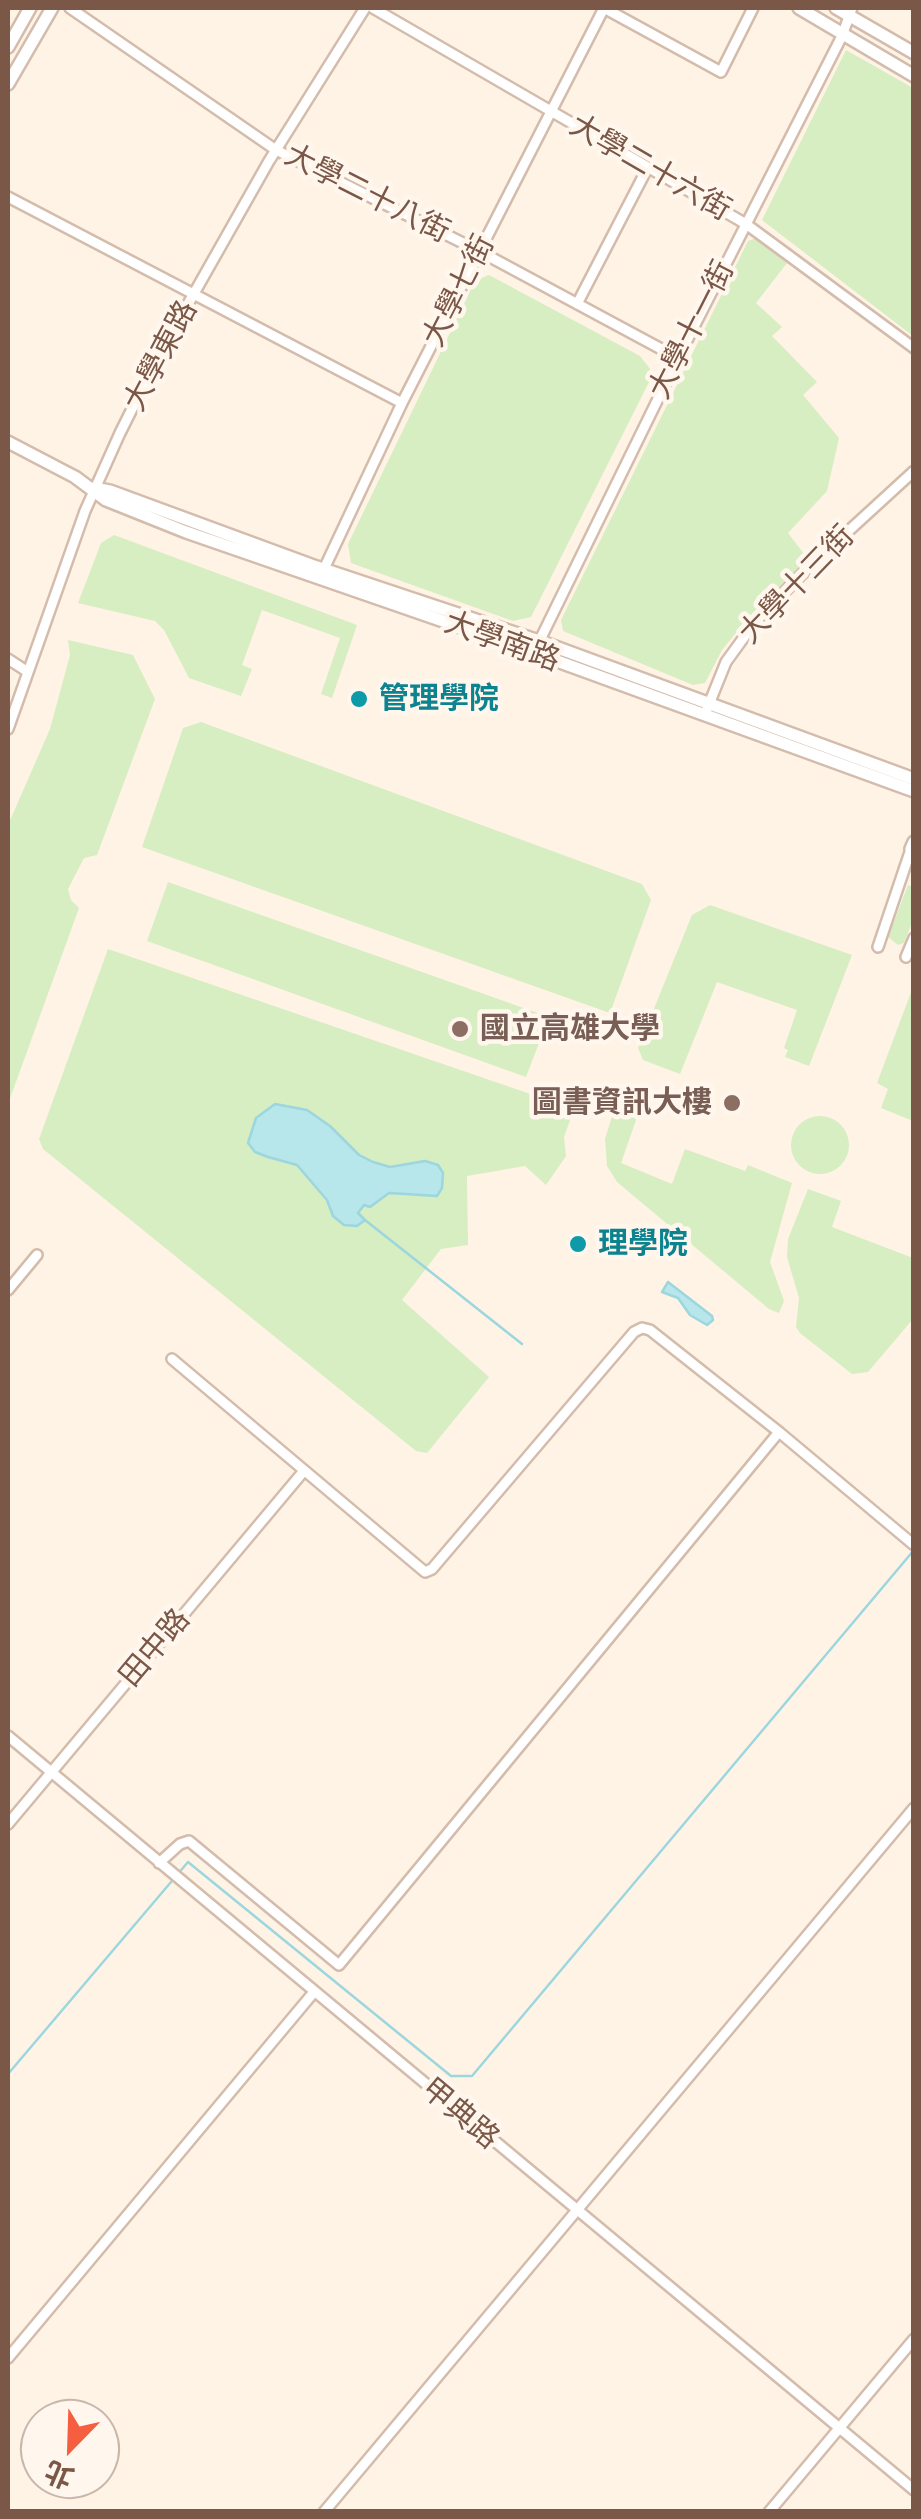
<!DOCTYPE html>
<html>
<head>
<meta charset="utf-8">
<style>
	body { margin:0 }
	#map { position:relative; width:921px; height:2519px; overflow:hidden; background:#fff3e5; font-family:Cabin,"Noto Sans TC",sans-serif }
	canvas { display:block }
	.frame { position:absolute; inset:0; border:10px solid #7b5747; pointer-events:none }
	.north { position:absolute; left:20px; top:2399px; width:100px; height:100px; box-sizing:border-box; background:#fff7ee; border:2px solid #cab7ab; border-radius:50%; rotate:203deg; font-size:28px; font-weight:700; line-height:40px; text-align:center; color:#7b5747 }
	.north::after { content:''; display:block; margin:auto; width:35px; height:45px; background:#f55e3e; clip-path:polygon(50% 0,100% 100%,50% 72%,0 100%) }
</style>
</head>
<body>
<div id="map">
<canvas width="921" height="2519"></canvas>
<div class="frame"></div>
<div class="north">北</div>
</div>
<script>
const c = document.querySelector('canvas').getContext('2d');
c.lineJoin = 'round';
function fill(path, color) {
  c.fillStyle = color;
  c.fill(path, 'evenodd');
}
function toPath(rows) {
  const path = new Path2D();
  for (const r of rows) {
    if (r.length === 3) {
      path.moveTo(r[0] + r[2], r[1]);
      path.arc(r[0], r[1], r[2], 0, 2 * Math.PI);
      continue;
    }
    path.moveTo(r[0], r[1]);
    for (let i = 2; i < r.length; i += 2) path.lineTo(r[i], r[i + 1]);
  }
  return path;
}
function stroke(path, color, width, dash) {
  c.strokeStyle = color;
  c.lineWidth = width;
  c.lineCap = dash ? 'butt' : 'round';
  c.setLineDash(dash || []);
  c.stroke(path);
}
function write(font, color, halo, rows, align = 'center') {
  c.font = font + ' Cabin,"Noto Sans TC",sans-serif';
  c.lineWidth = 9;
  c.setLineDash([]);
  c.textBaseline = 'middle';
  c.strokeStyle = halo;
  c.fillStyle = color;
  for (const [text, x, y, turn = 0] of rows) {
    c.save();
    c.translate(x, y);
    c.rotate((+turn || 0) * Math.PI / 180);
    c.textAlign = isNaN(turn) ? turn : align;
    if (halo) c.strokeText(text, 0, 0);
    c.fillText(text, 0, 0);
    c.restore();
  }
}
const green = toPath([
	[846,50,913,88,913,336,762,220],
	[756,238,787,263,756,303,782,327,772,336,817,382,803,395,839,438,827,491,788,533,808,559,748,618,722,650,705,683,693,685,563,631,561,620,748,241],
	[489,275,640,356,650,369,649,382,531,617,513,621,351,563,348,544,475,281],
	[114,535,357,625,332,698,321,694,340,638,262,610,242,665,252,669,241,696,189,678,164,630,155,621,78,603,101,543],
	[68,640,133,655,155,699,97,855,84,858,68,889,71,900,79,908,8,1104,8,825,50,729,70,655],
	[201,722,642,884,651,900,610,1013,142,847,183,728],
	[168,882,549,1017,526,1077,147,941],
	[908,885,913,887,913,920,904,943,898,945,888,937],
	[710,905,852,955,809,1066,785,1057,788,1050,784,1048,797,1010,717,982,680,1074,643,1060,638,1048,692,915],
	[108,949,574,1109,564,1137,566,1156,546,1185,525,1166,467,1176,468,1245,441,1249,402,1300,489,1377,427,1453,416,1451,43,1149,39,1139],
	[330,1126,359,1155,373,1162,390,1167,425,1161,427,1196,389,1193,370,1207,364,1204,358,1213,333,1216,327,1200,297,1165,255,1152],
	[913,987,913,1121,881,1108,888,1089,877,1083],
	[620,1091,643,1100,621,1163,672,1184,685,1149,745,1171,748,1165,792,1183,770,1262,784,1301,779,1313,769,1309,617,1182,607,1166,605,1139],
	[820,1145,29],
	[808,1189,841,1201,832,1227,913,1258,913,1319,868,1372,852,1374,800,1333,796,1327,799,1298,787,1257,788,1239]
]);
const water = toPath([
	[275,1104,307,1110,330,1126,359,1155,373,1162,390,1167,425,1161,438,1165,443,1173,442,1188,437,1196,389,1193,370,1207,364,1205,358,1213,365,1220,357,1226,344,1225,333,1216,327,1200,297,1165,268,1157,255,1152,248,1143,256,1118,275,1104],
	[668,1282,712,1316,713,1320,707,1325,690,1315,678,1298,662,1292,668,1282]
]);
const stream = toPath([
	[365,1220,522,1344],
	[8,2074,188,1862,451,2076,472,2076,914,1550]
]);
const minor = toPath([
	[70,8,276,150,479,251,678,358],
	[373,8,746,224,914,348],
	[604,8,721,72,753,8],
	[8,197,402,403],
	[577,304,648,167],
	[323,571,402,403,604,8],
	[537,646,678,358,842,36,852,8],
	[8,659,28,672],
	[707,709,726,662,755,622,807,569,914,471],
	[8,729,85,511,120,433,158,357,269,161,365,8],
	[878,947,911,849],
	[906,957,914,938],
	[8,1290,37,1255],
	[172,1359,425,1572,432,1569,634,1332,642,1328,650,1330,779,1432,914,1545],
	[8,1736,914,2490],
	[8,1824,303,1472],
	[159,1863,180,1844,189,1841,339,1965,779,1432],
	[8,2358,314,1992],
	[324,2512,914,1808],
	[769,2512,914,2339]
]);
const tertiary = toPath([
	[799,8,914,76],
	[836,8,914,53],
	[8,47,30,8],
	[8,84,52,8],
	[8,442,75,477,106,500,186,532,524,649,914,791],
	[94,488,110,491,311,565,539,641,914,779],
	[911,849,914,842]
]);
const markers = [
	[359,699,10,"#0f9aa8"],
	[460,1029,10,"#8d6e63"],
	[732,1103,10,"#8d6e63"],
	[578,1244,10,"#0f9aa8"]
];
const streetNames = [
	["大學二十六街",650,168,30],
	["大學二十八街",367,194,27],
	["大學七街",459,291,-63],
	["大學十一街",692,330,-63],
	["大學東路",161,356,-62],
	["大學十三街",797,585,-46],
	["大學南路",502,642,20],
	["田中路",155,1648,-50],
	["甲典路",460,2114,40]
];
const cultureNames = [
	["管理學院",379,699],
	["理學院",598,1244]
];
const educationNames = [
	["國立高雄大學",480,1029],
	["圖書資訊大樓",712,1103,"right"]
];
fill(green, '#d6eec1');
fill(water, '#b7e6eb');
stroke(water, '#9cd6de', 2.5);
stroke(stream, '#9cd6de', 2.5);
stroke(minor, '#d4bcac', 14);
stroke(tertiary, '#d4bcac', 16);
stroke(minor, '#fff', 9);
stroke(tertiary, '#fff', 11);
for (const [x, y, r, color] of markers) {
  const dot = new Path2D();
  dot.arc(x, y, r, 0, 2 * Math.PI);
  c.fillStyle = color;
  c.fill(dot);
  stroke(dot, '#fff7ee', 4);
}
write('30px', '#7b5747', '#fff7ee', streetNames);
write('bold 30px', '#0d838f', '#fff7ee', cultureNames, 'left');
write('bold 30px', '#785e54', '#fff7ee', educationNames, 'left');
</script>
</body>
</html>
